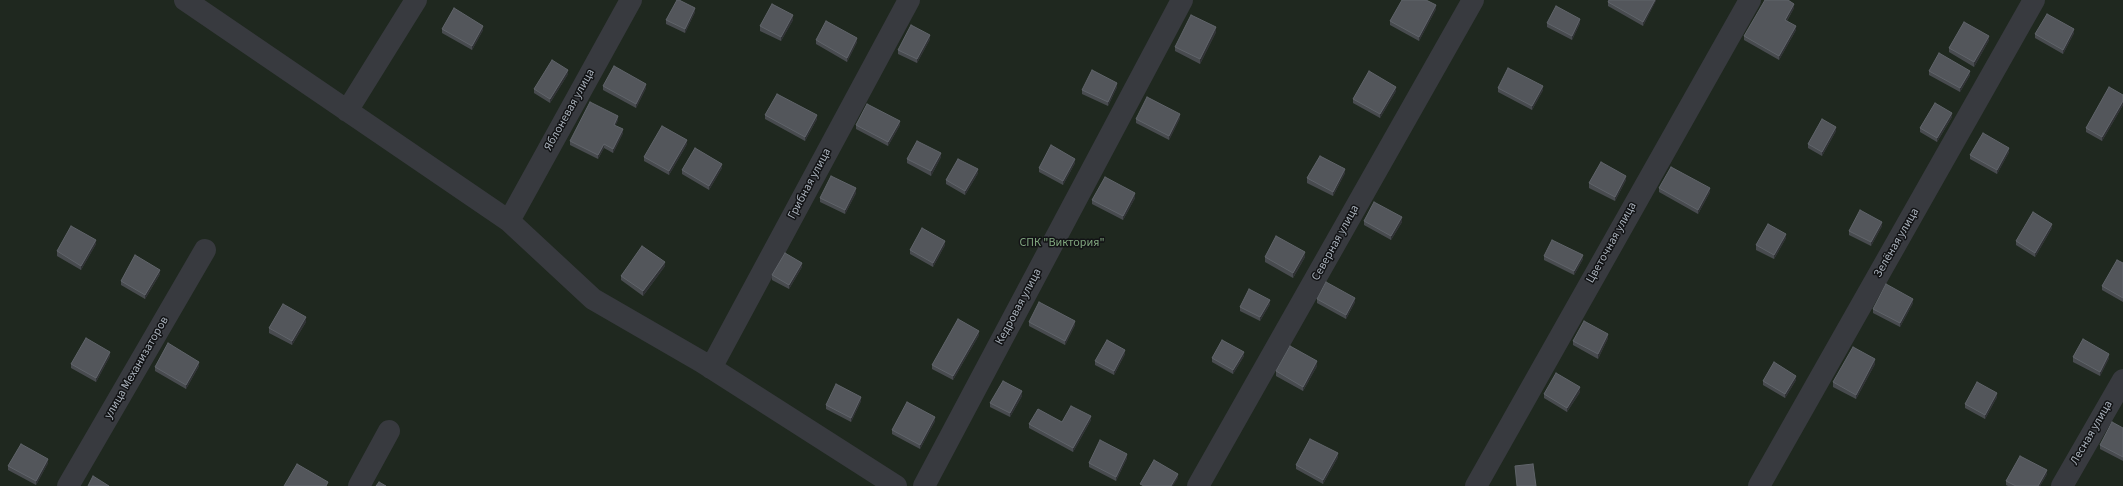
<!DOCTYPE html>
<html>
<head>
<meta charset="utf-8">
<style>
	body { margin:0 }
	canvas { display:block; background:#17181a }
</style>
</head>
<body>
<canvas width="2123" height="486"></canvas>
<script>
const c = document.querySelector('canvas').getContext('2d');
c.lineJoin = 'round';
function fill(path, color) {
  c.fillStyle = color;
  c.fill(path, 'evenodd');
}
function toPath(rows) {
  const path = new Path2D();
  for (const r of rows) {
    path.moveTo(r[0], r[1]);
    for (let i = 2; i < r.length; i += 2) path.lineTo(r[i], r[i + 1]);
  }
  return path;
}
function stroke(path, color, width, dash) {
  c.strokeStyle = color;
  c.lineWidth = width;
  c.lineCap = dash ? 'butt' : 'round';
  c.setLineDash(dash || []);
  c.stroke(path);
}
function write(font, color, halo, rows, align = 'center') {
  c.font = font + ' "Source Sans 3",sans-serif';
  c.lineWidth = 3;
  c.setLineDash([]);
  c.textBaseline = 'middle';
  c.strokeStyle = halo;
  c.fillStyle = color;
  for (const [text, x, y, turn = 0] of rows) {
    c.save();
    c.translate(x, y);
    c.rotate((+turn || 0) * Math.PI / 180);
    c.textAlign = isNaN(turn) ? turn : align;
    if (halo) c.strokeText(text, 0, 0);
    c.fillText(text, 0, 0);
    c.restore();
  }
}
const green = toPath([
	[0,0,2123,0,2123,486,0,486]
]);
const minor = toPath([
	[185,0,509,221,593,299,702,362,896,486],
	[347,111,416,0],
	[509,221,631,0],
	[711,368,909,0],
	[68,486,205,250],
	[359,486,389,431],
	[924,486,1182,0],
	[1198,486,1473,0],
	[1476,486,1750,0],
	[1759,486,2034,0],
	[2062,486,2123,380]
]);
const wall = toPath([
	[1656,0,1643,26,1608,6,1608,2],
	[1794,8,1787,21,1796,30,1779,60,1744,40,1744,36],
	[1436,9,1419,41,1390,25,1390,21],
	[695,12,685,33,666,24,666,20],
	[793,20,781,41,760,31,760,26],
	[1547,23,1580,23,1572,40,1547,27],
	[442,29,483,30,472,50,442,33],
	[1216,32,1200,64,1175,51,1175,47],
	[2074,33,2063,54,2035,38,2035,34],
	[930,39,917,63,898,54,898,50],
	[816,40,857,42,847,62,816,44],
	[1989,40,1974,67,1949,52,1949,48],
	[1929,71,1970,75,1960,92,1929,75],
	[568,74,550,103,534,93,534,89],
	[603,86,646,88,636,108,603,90],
	[1117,87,1108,106,1082,94,1082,90],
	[1498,88,1543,90,1532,110,1498,92],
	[1396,91,1380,118,1353,103,1353,99],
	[2123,95,2123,105,2102,141,2086,132,2086,128],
	[765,115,817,119,805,141,765,119],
	[1952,117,1937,142,1920,132,1920,128],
	[1180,118,1169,140,1136,123,1136,119],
	[618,120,615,126,623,133,613,153,604,148,598,159,570,145,570,141],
	[856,125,900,125,888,146,856,129],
	[1836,131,1822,156,1808,148,1808,144],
	[687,144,669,175,644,161,644,157],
	[2009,152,1997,174,1970,159,1970,155],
	[941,157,931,176,907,163,907,159],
	[1075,163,1063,185,1039,172,1039,168],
	[722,168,709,190,682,174,682,170],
	[978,173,965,195,946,184,946,180],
	[1345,173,1333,196,1307,183,1307,178],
	[1626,180,1615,201,1589,188,1589,183],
	[1659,188,1710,192,1698,214,1659,192],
	[856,193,845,214,820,202,820,198],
	[1135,198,1123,220,1092,204,1092,200],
	[1364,221,1402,222,1391,240,1364,225],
	[1882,226,1871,246,1849,235,1849,231],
	[2052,228,2035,257,2016,245,2016,241],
	[1786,238,1774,259,1756,250,1756,245],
	[96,244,81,270,57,256,57,251],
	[945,245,933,267,910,254,910,250],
	[1544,256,1583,259,1574,275,1544,260],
	[1265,257,1305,257,1293,278,1265,262],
	[2123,263,2123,302,2102,290,2102,286],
	[665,266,643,296,621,280,621,276],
	[802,267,789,289,772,280,772,275],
	[160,274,145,299,121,285,121,281],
	[1317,299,1355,302,1346,319,1317,303],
	[1913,303,1900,327,1873,313,1873,309],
	[1270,304,1260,321,1240,311,1240,307],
	[306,322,292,345,269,333,269,328],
	[1029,322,1075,325,1065,345,1029,326],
	[979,335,953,380,932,369,932,365],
	[1608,338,1598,359,1573,345,1573,341],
	[1125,354,1114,375,1095,365,1095,361],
	[110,356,96,382,71,368,71,364],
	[1244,356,1233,374,1212,362,1212,358],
	[2073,357,2109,358,2100,376,2073,362],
	[1875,364,1856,399,1833,387,1833,382],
	[199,366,186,389,155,371,155,367],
	[1317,366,1303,391,1276,376,1276,371],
	[1796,380,1785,398,1763,385,1763,381],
	[1580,392,1567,412,1544,398,1544,394],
	[1022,396,1010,417,990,407,990,403],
	[1997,397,1985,419,1965,408,1965,404],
	[861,401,851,422,826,409,826,405],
	[1091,420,1073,452,1029,428,1029,424],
	[935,421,920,449,892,434,892,430],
	[2123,428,2123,461,2100,449,2100,445],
	[1338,457,1323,484,1296,469,1296,465],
	[1127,458,1116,481,1089,467,1089,463],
	[48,463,36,485,8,470,8,466],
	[2047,474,2040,486,2008,486,2006,485,2006,481]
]);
const shadedWall = toPath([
	[1655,0,1656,0,1656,1,1643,26,1643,22],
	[1794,4,1794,8,1785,24,1785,20],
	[1436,5,1436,9,1419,41,1419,37],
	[695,8,695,12,685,33,685,29],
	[793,15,793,20,781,41,781,37],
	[1580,19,1580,23,1572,40,1572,36],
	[483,26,483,30,472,50,472,46],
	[1796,26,1796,30,1779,60,1779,56],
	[1216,27,1216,32,1200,64,1200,59],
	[2074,29,2074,33,2063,54,2063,50],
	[930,35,930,39,917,63,917,59],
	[1989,36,1989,40,1974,67,1974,62],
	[857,38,857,42,847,62,847,58],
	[568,70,568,74,550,103,550,99],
	[1970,71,1970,75,1960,92,1960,88],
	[1117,83,1117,87,1108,106,1108,102],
	[646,84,646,88,636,108,636,104],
	[1543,86,1543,90,1532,110,1532,106],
	[1396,87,1396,91,1380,118,1380,114],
	[2123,101,2123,105,2102,141,2102,137],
	[1952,113,1952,117,1937,142,1937,138],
	[1180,114,1180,118,1169,140,1169,136],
	[817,115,817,119,805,141,805,137],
	[618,116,618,120,614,129,614,125],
	[900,121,900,125,888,146,888,142],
	[1836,127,1836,131,1822,156,1822,152],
	[623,129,623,133,613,153,613,149],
	[687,140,687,144,669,175,669,171],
	[604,144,604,148,598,159,598,155],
	[2009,148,2009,152,1997,174,1997,170],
	[941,153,941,157,931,176,931,171],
	[1075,159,1075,163,1063,185,1063,181],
	[722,164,722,168,709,190,709,186],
	[978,169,978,173,965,195,965,191],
	[1345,169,1345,173,1333,196,1333,192],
	[1626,176,1626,180,1615,201,1615,197],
	[856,188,856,193,845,214,845,210],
	[1710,188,1710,192,1698,214,1698,210],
	[1135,193,1135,198,1123,220,1123,216],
	[1402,217,1402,222,1391,240,1391,236],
	[1882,222,1882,226,1871,246,1871,242],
	[2052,224,2052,228,2035,257,2035,253],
	[1786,234,1786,238,1774,259,1774,255],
	[96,240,96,244,81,270,81,266],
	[945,241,945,245,933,267,933,263],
	[1305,252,1305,257,1293,278,1293,273],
	[1583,255,1583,259,1574,275,1574,271],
	[665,262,665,266,643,296,643,291],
	[802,263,802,267,789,289,789,285],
	[160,270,160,274,145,299,145,295],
	[1355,298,1355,302,1346,319,1346,315],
	[1913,299,1913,303,1900,327,1900,323],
	[1270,300,1270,304,1260,321,1260,317],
	[306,317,306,322,292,345,292,341],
	[1075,321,1075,325,1065,345,1065,341],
	[979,331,979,335,953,380,953,376],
	[1608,334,1608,338,1598,359,1598,354],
	[1125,350,1125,354,1114,375,1114,371],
	[110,352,110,356,96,382,96,378],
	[1244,352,1244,356,1233,374,1233,370],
	[2109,354,2109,358,2100,376,2100,372],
	[1875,359,1875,364,1856,399,1856,395],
	[1317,361,1317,366,1303,391,1303,387],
	[199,362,199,366,186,389,186,385],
	[1796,376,1796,380,1785,398,1785,394],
	[1580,387,1580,392,1567,412,1567,408],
	[1022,391,1022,396,1010,417,1010,413],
	[1997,393,1997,397,1985,419,1985,415],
	[861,397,861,401,851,422,851,418],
	[1091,416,1091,420,1073,452,1073,448],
	[935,417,935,421,920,449,920,445],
	[1338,453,1338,457,1323,484,1323,480],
	[1127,454,1127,458,1116,481,1116,477],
	[48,459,48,463,36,485,36,481],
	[2047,470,2047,474,2040,486,2038,486],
	[1178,474,1178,478,1173,486,1171,486]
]);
const building = toPath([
	[677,0,679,0,695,8,685,29,666,20,677,0],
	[1402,0,1426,0,1436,5,1419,37,1390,21,1402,0],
	[1609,0,1655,0,1643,22,1608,2,1609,0],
	[1765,0,1788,0,1794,4,1785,20,1796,26,1779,56,1744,36,1765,0],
	[772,4,793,15,781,37,760,26,772,4],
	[1556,6,1580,19,1572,36,1547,23,1556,6],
	[454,8,483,26,472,46,442,29,454,8],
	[2047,14,2074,29,2063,50,2035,34,2047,14],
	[1191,15,1216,27,1200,59,1175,47,1191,15],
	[826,21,857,38,847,58,816,40,826,21],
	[1964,22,1989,36,1974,62,1949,48,1964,22],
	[911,25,930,35,917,59,898,50,911,25],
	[1939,53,1970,71,1960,88,1929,71,1939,53],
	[552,60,568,70,550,99,534,89,552,60],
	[614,66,646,84,636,104,603,86,614,66],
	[1508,68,1543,86,1532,106,1498,88,1508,68],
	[1092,70,1117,83,1108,102,1082,90,1092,70],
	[1369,71,1396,87,1380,114,1353,99,1369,71],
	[2109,87,2123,95,2123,101,2102,137,2086,128,2109,87],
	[777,94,817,115,805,137,765,115,777,94],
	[1147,97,1180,114,1169,136,1136,119,1147,97],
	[590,102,618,116,614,125,623,129,613,149,604,144,598,155,570,141,590,102],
	[1935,103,1952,113,1937,138,1920,128,1935,103],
	[867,104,900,121,888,142,856,125,867,104],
	[1822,119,1836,127,1822,152,1808,144,1822,119],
	[662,126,687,140,669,171,644,157,662,126],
	[1983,133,2009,148,1997,170,1970,155,1983,133],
	[917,141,941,153,931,171,907,159,917,141],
	[1051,145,1075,159,1063,181,1039,168,1051,145],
	[695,148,722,164,709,186,682,170,695,148],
	[1320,156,1345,169,1333,192,1307,178,1320,156],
	[958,159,978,169,965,191,946,180,958,159],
	[1601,162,1626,176,1615,197,1589,183,1601,162],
	[1671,167,1710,188,1698,210,1659,188,1671,167],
	[831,176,856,188,845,210,820,198,831,176],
	[1105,177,1135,193,1123,216,1092,200,1105,177],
	[1374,202,1402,217,1391,236,1364,221,1374,202],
	[1860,210,1882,222,1871,242,1849,231,1860,210],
	[2033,212,2052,224,2035,253,2016,241,2033,212],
	[1768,224,1786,234,1774,255,1756,245,1768,224],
	[71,226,96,240,81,266,57,251,71,226],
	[922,228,945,241,933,263,910,250,922,228],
	[1276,236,1305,252,1293,273,1265,257,1276,236],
	[1552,240,1583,255,1574,271,1544,256,1552,240],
	[642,246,665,262,643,291,621,276,642,246],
	[785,253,802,263,789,285,772,275,785,253],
	[135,255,160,270,145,295,121,281,135,255],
	[2117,260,2123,263,2123,298,2102,286,2117,260],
	[1326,282,1355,298,1346,315,1317,299,1326,282],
	[1886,284,1913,299,1900,323,1873,309,1886,284],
	[1249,289,1270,300,1260,317,1240,307,1249,289],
	[1039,302,1075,321,1065,341,1029,322,1039,302],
	[283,304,306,317,292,341,269,328,283,304],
	[958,319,979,331,953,376,932,365,958,319],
	[1584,321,1608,334,1598,354,1573,341,1584,321],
	[86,338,110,352,96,378,71,364,86,338],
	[2083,339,2109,354,2100,372,2073,357,2083,339],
	[1107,340,1125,350,1114,371,1095,361,1107,340],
	[1222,340,1244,352,1233,370,1212,358,1222,340],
	[168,343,199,362,186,385,155,367,168,343],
	[1290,346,1317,361,1303,387,1276,371,1290,346],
	[1853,347,1875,359,1856,395,1833,382,1853,347],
	[1774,362,1796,376,1785,394,1763,381,1774,362],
	[1556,373,1580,387,1567,408,1544,394,1556,373],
	[1003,381,1022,391,1010,413,990,403,1003,381],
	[1977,382,1997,393,1985,415,1965,404,1977,382],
	[836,384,861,397,851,418,826,405,836,384],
	[907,402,935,417,920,445,892,430,907,402],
	[1071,406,1091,416,1073,448,1029,424,1038,409,1062,422,1071,406],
	[2112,422,2123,428,2123,457,2100,445,2112,422],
	[1310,439,1338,453,1323,480,1296,465,1310,439],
	[1100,440,1127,454,1116,477,1089,463,1100,440],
	[21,444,48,459,36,481,8,466,21,444],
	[2020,456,2047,470,2038,486,2016,486,2006,481,2020,456],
	[1154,460,1178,474,1171,486,1144,486,1140,484,1154,460],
	[297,464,328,482,326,486,284,486,297,464],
	[1533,464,1536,486,1517,486,1515,466,1533,464],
	[93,476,109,486,88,486,93,476],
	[379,482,386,486,376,486,379,482]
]);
const streetNames = [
	["Яблоневая улица",570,110,-61],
	["Грибная улица",810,184,-62],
	["Северная улица",1336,243,-61],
	["Цветочная улица",1612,243,-61],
	["Зелёная улица",1897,243,-60],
	["Кедровая улица",1019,307,-62],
	["улица Механизаторов",137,368,-60],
	["Лесная улица",2092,433,-60]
];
const parkNames = [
	["СПК \"Виктория\"",1062,243]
];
fill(green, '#1f281f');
stroke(minor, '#383a3f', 22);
fill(wall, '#484b4f');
fill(shadedWall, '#303235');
fill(building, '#53565b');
stroke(building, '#60646a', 1);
write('12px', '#a9b1bb', '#121315', streetNames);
write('12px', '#81a77f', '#121315', parkNames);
</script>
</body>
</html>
